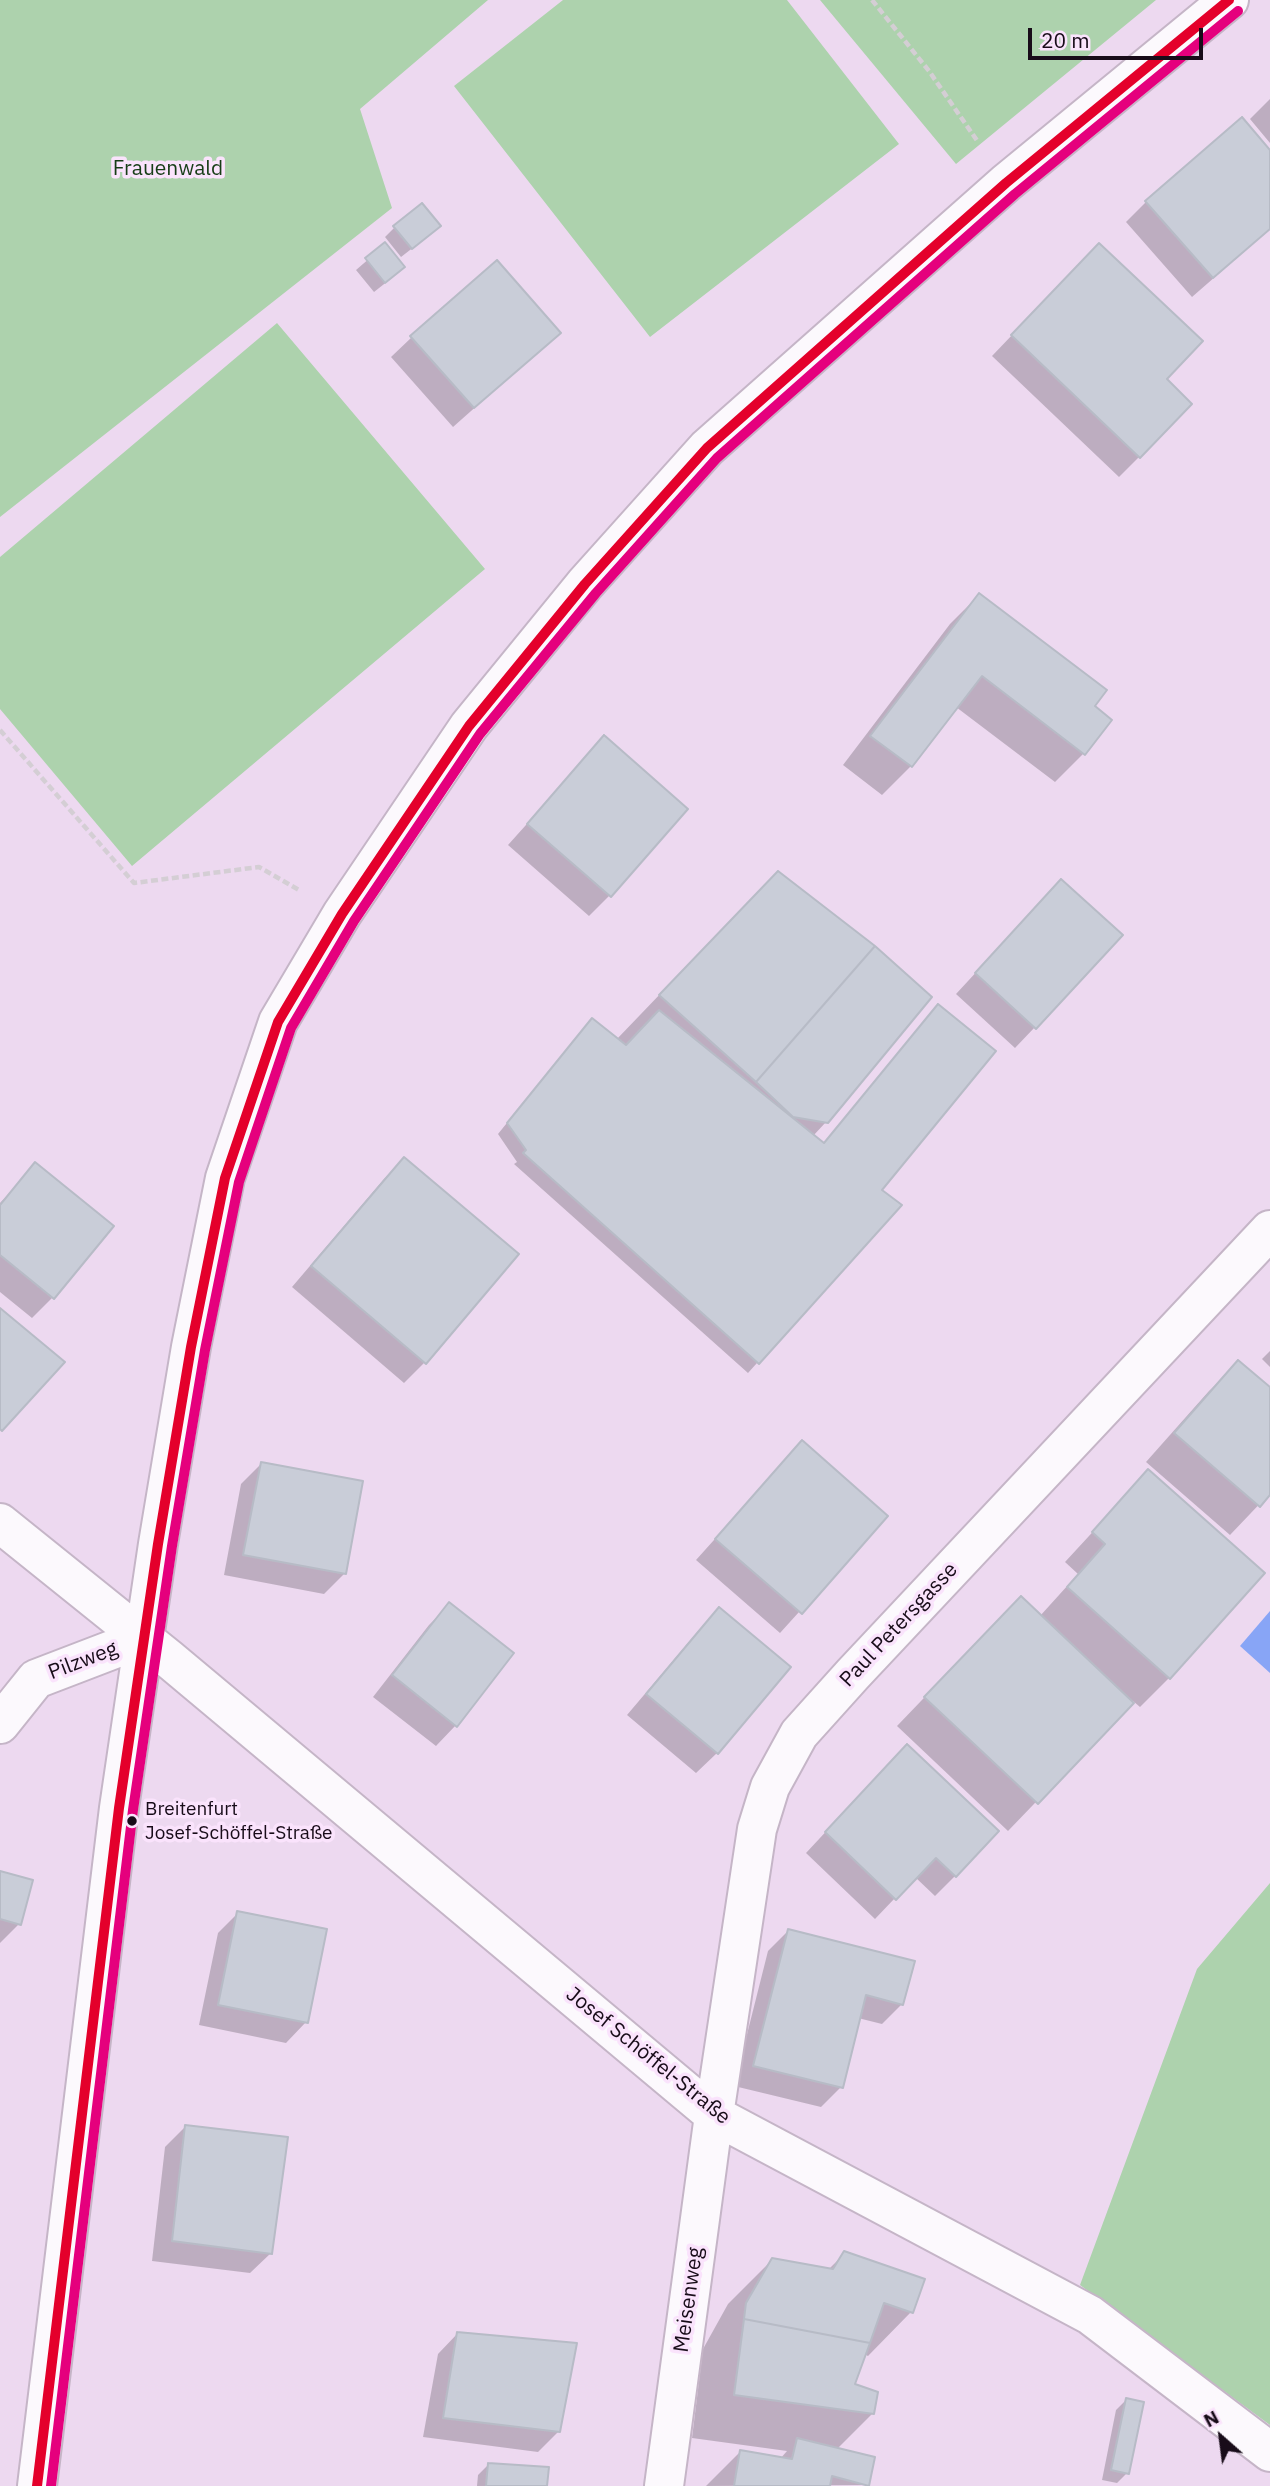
<!DOCTYPE html>
<html>
<head>
<meta charset="utf-8">
<style>
	body { margin:0 }
	#map { position:relative; width:1270px; height:2486px; overflow:hidden; background:#edd9f0; font-family:"IBM Plex Sans",sans-serif }
	canvas { display:block }
	.north { position:absolute; left:1186px; top:2402px; width:70px; height:70px; -webkit-text-stroke:5px #fae3fc; paint-order:stroke; rotate:332deg; font-size:19px; font-weight:700; line-height:28px; text-align:center; color:#180c19 }
	.north::after { content:''; display:block; margin:auto; width:24px; height:32px; background:#180c19; clip-path:polygon(50% 0,100% 100%,50% 72%,0 100%) }
	.scale { position:absolute; left:1028px; top:28px; width:175px; height:32px; box-sizing:border-box; border:4px solid #180c19; border-top:0; padding-left:9px; font-size:21px; line-height:24px; white-space:nowrap; color:#180c19; -webkit-text-stroke:5px #fae3fc; paint-order:stroke }
</style>
</head>
<body>
<div id="map">
<canvas width="1270" height="2486"></canvas>
<div class="north">N</div>
<div class="scale">20 m</div>
</div>
<script>
const c = document.querySelector('canvas').getContext('2d');
c.lineJoin = 'round';
function fill(path, color) {
  c.fillStyle = color;
  c.fill(path, 'evenodd');
}
function toPath(rows) {
  const path = new Path2D();
  for (const r of rows) {
    path.moveTo(r[0], r[1]);
    for (let i = 2; i < r.length; i += 2) path.lineTo(r[i], r[i + 1]);
  }
  return path;
}
function stroke(path, color, width, dash) {
  c.strokeStyle = color;
  c.lineWidth = width;
  c.lineCap = dash ? 'butt' : 'round';
  c.setLineDash(dash || []);
  c.stroke(path);
}
function write(font, color, halo, rows, align = 'center') {
  c.font = font + ' "IBM Plex Sans",sans-serif';
  c.lineWidth = 7;
  c.setLineDash([]);
  c.textBaseline = 'middle';
  c.strokeStyle = halo;
  c.fillStyle = color;
  for (const [text, x, y, turn = 0] of rows) {
    c.save();
    c.translate(x, y);
    c.rotate((+turn || 0) * Math.PI / 180);
    c.textAlign = isNaN(turn) ? turn : align;
    if (halo) c.strokeText(text, 0, 0);
    c.fillText(text, 0, 0);
    c.restore();
  }
}
const green = toPath([
	[0,0,488,0,360,109,392,208,0,517],
	[563,0,787,0,899,144,650,337,454,86],
	[820,0,1156,0,956,164],
	[277,323,485,569,132,866,0,709,0,557],
	[1270,1883,1270,2425,1080,2285,1197,1969]
]);
const water = toPath([
	[1270,1611,1270,1673,1240,1646]
]);
const shadow = toPath([
	[1270,99,1270,143,1250,119],
	[1270,153,1270,229,1192,297,1126,222,1146,202],
	[395,227,428,236,401,257,385,237],
	[385,245,393,277,374,292,356,270],
	[1079,265,1164,379,1139,457,1119,477,992,356],
	[559,333,453,427,391,357,412,337],
	[979,595,1093,707,1084,753,1055,782,956,707,911,766,882,795,843,765,950,624],
	[604,738,609,896,589,916,508,845],
	[1041,902,1035,1027,1015,1048,956,994],
	[735,916,826,1122,813,1136,823,1144,938,1006,880,1190,899,1205,748,1373,514,1164,517,1162,498,1134,582,1030,616,1040],
	[404,1159,517,1254,424,1363,404,1383,292,1287,384,1179],
	[36,1164,111,1226,52,1298,32,1318,0,1292,0,1203],
	[1270,1351,1270,1367,1262,1359],
	[1238,1363,1267,1388,1270,1386,1270,1493,1230,1535,1146,1462,1209,1391],
	[802,1442,886,1516,780,1633,696,1560],
	[261,1464,361,1483,344,1574,324,1594,224,1575,241,1484],
	[1148,1472,1263,1573,1169,1678,1140,1707,1133,1701,1008,1831,897,1726,992,1627,1040,1616,1078,1574,1065,1562],
	[449,1605,456,1725,436,1746,373,1697,429,1625],
	[719,1610,788,1667,717,1753,696,1773,627,1715,699,1630],
	[886,1767,955,1876,935,1896,915,1877,875,1919,806,1853],
	[0,1872,19,1924,0,1943],
	[238,1913,306,2022,286,2043,199,2025,218,1933],
	[788,1931,902,2004,882,2024,858,2018,841,2087,821,2107,734,2086,768,1951],
	[185,2127,271,2253,250,2273,152,2261,165,2147],
	[845,2253,911,2312,868,2356,864,2354,852,2385,873,2413,836,2450,867,2485,706,2486,740,2452,780,2459,787,2451,692,2438,703,2349,728,2304,772,2260,828,2270],
	[458,2333,558,2432,538,2452,423,2437,438,2354],
	[1126,2400,1127,2473,1117,2483,1102,2480,1116,2410],
	[488,2465,546,2486,477,2486,478,2475]
]);
const building = toPath([
	[1242,117,1270,150,1270,229,1213,278,1145,201,1242,117],
	[422,203,441,226,412,249,393,226,422,203],
	[385,242,405,267,385,283,365,258,385,242],
	[1099,243,1203,341,1167,379,1192,404,1140,458,1011,335,1099,243],
	[497,260,561,333,474,408,410,336,497,260],
	[979,593,1107,690,1095,706,1112,720,1085,755,982,676,912,767,870,736,979,593],
	[604,735,688,809,611,897,527,824,604,735],
	[778,871,875,946,756,1082,659,995,778,871],
	[1061,879,1123,935,1036,1029,975,973,1061,879],
	[875,946,932,997,828,1123,793,1117,756,1082,875,946],
	[938,1004,996,1051,882,1190,902,1205,759,1364,523,1153,526,1150,507,1123,592,1018,626,1045,659,1010,824,1143,938,1004],
	[404,1157,519,1254,426,1364,311,1266,404,1157],
	[35,1162,114,1226,54,1299,0,1255,0,1205,35,1162],
	[0,1308,65,1362,2,1431,0,1429,0,1308],
	[1238,1360,1270,1387,1270,1495,1260,1507,1174,1433,1238,1360],
	[802,1440,888,1516,802,1614,715,1539,802,1440],
	[261,1462,363,1481,346,1574,243,1555,261,1462],
	[1148,1469,1265,1573,1170,1679,1067,1587,1105,1544,1092,1532,1148,1469],
	[1021,1596,1134,1703,1038,1804,924,1697,1021,1596],
	[449,1602,514,1653,457,1727,392,1675,449,1602],
	[719,1607,791,1667,718,1754,646,1694,719,1607],
	[907,1744,999,1831,956,1877,936,1858,896,1900,825,1832,907,1744],
	[0,1871,33,1880,21,1925,0,1919,0,1871],
	[237,1911,327,1929,308,2023,218,2005,237,1911],
	[788,1929,915,1961,903,2005,866,1995,843,2088,753,2066,788,1929],
	[185,2125,288,2137,272,2254,172,2241,185,2125],
	[844,2251,925,2279,913,2313,884,2303,870,2343,744,2319,746,2303,772,2258,833,2269,844,2251],
	[744,2319,870,2343,855,2384,878,2392,874,2414,734,2395,744,2319],
	[457,2332,577,2343,560,2432,443,2418,457,2332],
	[1126,2398,1144,2402,1129,2474,1111,2470,1126,2398],
	[797,2438,875,2457,869,2486,832,2476,830,2486,734,2486,740,2450,792,2459,797,2438],
	[488,2463,549,2467,547,2486,486,2486,488,2463]
]);
const path = toPath([
	[872,0,929,71,978,142],
	[0,730,134,883,259,867,299,890]
]);
const minor = toPath([
	[0,1523,169,1659,714,2115,1090,2315,1270,2452],
	[0,1724,36,1679,143,1638],
	[37,2486,119,1808,158,1544,191,1347,225,1178,278,1022,342,914,469,726,585,584,707,448,1006,183,1229,0],
	[664,2486,714,2115,757,1829,770,1787,799,1734,853,1674,1270,1230]
]);
const bus1 = toPath([
	[37,2486,119,1808,158,1544,191,1347,225,1178,278,1022,342,914,469,726,585,584,707,448,1006,183,1229,0]
]);
const bus2 = toPath([
	[51,2486,133,1810,172,1546,205,1350,239,1182,291,1028,354,921,480,734,596,593,717,458,1015,194,1238,11]
]);
const markers = [
	[132,1821,6,"#180c19"]
];
const busNames = [
	["Breitenfurt",145,1810],
	["Josef-Schöffel-Straße",145,1834]
];
const parkNames = [
	["Frauenwald",168,169]
];
const streetNames = [
	["Paul Petersgasse",899,1625,-47],
	["Pilzweg",83,1661,-21],
	["Josef Schöffel-Straße",648,2056,39],
	["Meisenweg",689,2300,-82]
];
fill(green, '#add2ad');
fill(water, '#88a5f6');
fill(shadow, '#0003');
fill(building, '#c9cdd8');
stroke(building, '#b7bbc6', 2);
stroke(minor, '#c5b5c7', 42);
stroke(path, '#d4ced4', 4.5, [7, 3.5]);
stroke(minor, '#fcf9fd', 38);
stroke(bus1, '#e4002b', 10);
stroke(bus2, '#e5007d', 10);
for (const [x, y, r, color] of markers) {
  const dot = new Path2D();
  dot.arc(x, y, r, 0, 2 * Math.PI);
  c.fillStyle = color;
  c.fill(dot);
  stroke(dot, '#fae3fc', 2.5);
}
write('19px', '#180c19', '#fae3fc', busNames, 'left');
write('21px', '#163d16', '#fae3fc', parkNames);
write('21px', '#180c19', '#fae3fc', streetNames);
</script>
</body>
</html>
